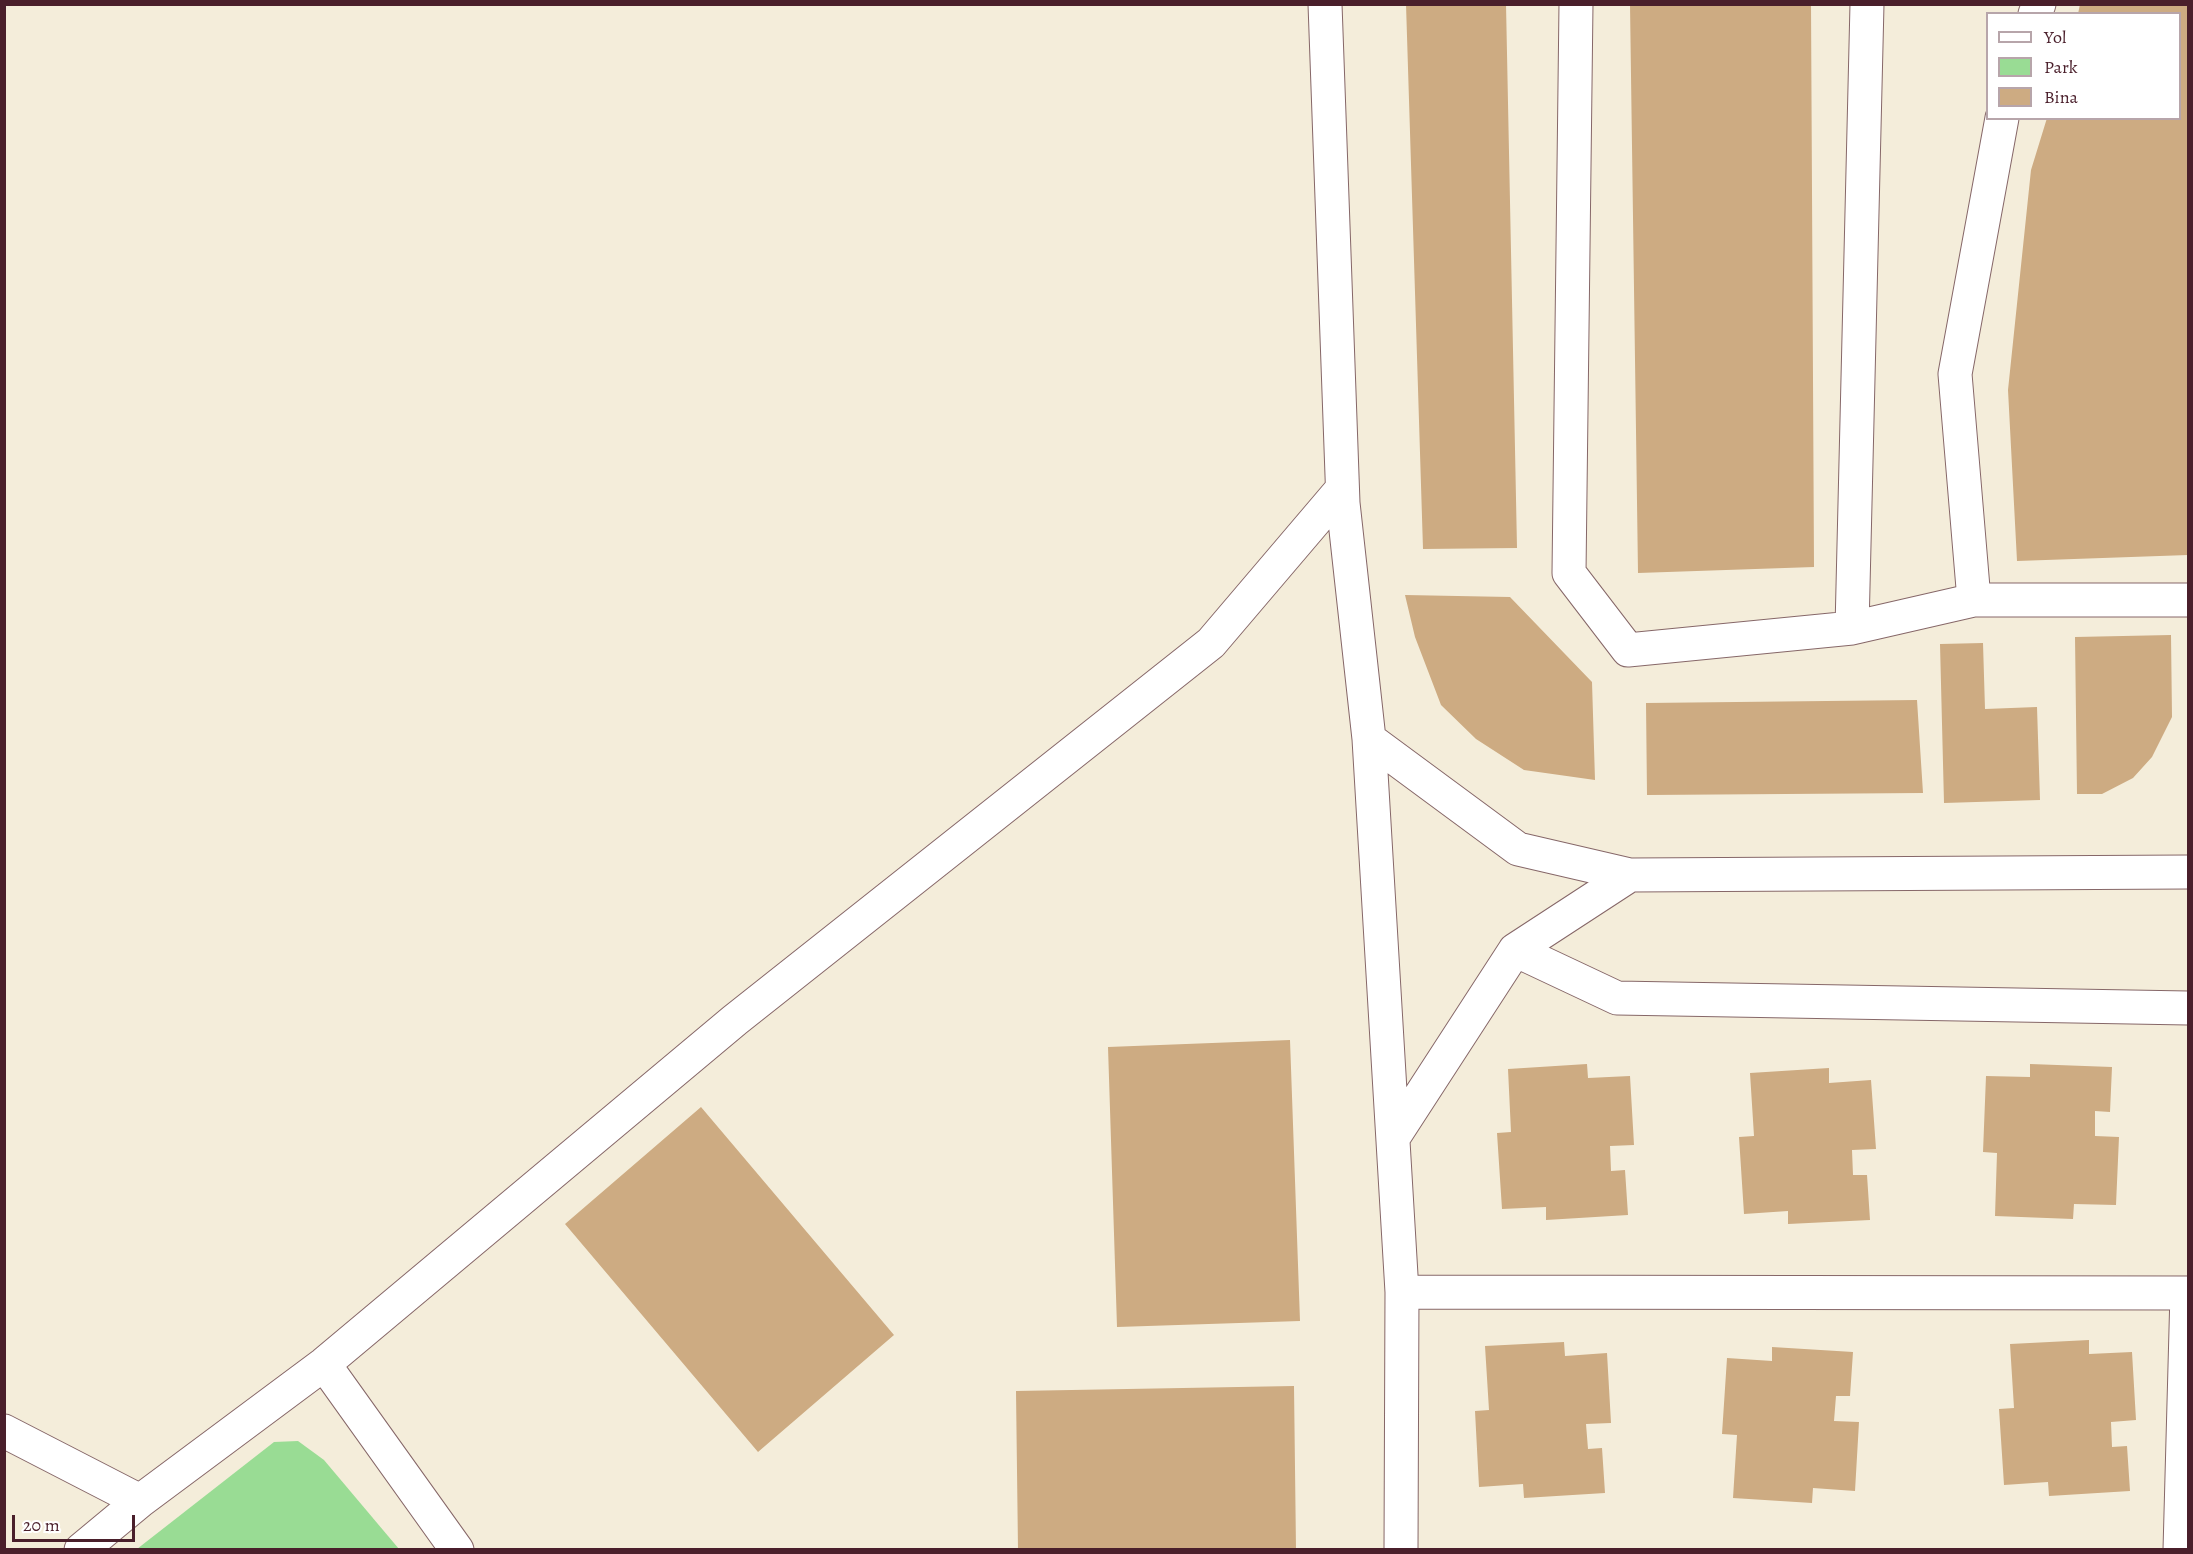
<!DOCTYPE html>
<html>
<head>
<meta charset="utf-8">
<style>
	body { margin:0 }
	#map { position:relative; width:2193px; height:1554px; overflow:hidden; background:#f4edda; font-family:Alegreya,serif }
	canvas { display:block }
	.frame { position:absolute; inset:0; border:6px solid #4a1f2b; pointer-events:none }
	.legend { position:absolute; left:1986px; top:12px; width:195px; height:108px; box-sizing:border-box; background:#fff; border:2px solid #b7a5aa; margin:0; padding:8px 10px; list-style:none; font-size:18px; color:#4a1f2b }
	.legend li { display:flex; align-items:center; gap:12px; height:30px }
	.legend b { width:30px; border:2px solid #b7a5aa }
	.scale { position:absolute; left:12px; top:1515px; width:123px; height:27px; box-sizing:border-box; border:3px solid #4a1f2b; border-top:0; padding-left:8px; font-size:18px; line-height:21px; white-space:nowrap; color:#4a1f2b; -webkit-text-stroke:4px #fff; paint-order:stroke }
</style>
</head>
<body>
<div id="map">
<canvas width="2193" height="1554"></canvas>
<div class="frame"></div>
<ul class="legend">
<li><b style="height:8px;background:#fff"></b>Yol</li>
<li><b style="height:16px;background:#99dc94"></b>Park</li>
<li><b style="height:16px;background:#cdab82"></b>Bina</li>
</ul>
<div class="scale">20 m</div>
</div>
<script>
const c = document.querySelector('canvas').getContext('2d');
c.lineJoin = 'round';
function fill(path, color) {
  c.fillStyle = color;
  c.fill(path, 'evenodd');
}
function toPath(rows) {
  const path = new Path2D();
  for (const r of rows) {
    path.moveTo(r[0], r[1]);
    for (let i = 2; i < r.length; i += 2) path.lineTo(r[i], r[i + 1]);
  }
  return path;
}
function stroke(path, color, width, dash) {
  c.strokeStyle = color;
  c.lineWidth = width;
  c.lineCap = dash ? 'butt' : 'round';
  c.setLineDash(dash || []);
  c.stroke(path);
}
const green = toPath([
	[298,1441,324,1460,399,1549,137,1549,274,1442]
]);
const building = toPath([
	[1406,4,1506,4,1517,548,1423,549],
	[1630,4,1811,4,1814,567,1638,573],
	[2080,4,2188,4,2188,555,2017,561,2008,390,2031,170,2047,118,2180,118,2180,14,2078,14],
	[1405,595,1510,597,1592,682,1595,780,1524,770,1476,739,1441,705,1415,637],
	[2171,635,2172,717,2152,757,2133,778,2102,794,2077,794,2075,637],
	[1983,643,1985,709,2037,707,2040,800,1944,803,1940,644],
	[1917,700,1923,793,1647,795,1646,703],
	[1290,1040,1300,1321,1117,1327,1108,1047],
	[1587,1064,1588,1078,1630,1076,1634,1145,1610,1146,1611,1171,1625,1170,1628,1215,1546,1220,1546,1207,1502,1209,1497,1133,1511,1132,1508,1069],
	[2030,1064,2112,1067,2110,1112,2095,1111,2095,1136,2119,1137,2116,1205,2074,1204,2073,1219,1995,1216,1997,1153,1983,1152,1986,1076,2030,1077],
	[1829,1068,1829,1083,1871,1080,1876,1149,1852,1150,1853,1175,1867,1175,1870,1220,1788,1224,1788,1211,1744,1214,1739,1137,1754,1136,1750,1073],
	[701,1107,894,1335,758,1452,565,1224],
	[2089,1340,2089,1354,2132,1352,2136,1420,2111,1422,2112,1447,2127,1446,2130,1491,2049,1496,2048,1482,2004,1485,1999,1409,2014,1408,2010,1344],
	[1564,1342,1565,1356,1607,1353,1611,1423,1586,1424,1588,1449,1602,1448,1605,1493,1524,1498,1523,1484,1479,1487,1475,1411,1489,1410,1485,1346],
	[1772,1347,1853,1352,1850,1396,1836,1396,1834,1421,1859,1422,1855,1491,1813,1488,1812,1503,1733,1498,1737,1435,1722,1434,1727,1358,1772,1361],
	[1294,1386,1296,1550,1018,1550,1016,1391]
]);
const minor = toPath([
	[1325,4,1343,503,1369,739,1402,1292,1401,1550],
	[1576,4,1569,573,1628,650,1852,628],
	[1867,4,1852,628,1974,600,2188,600],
	[2035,14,2039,4],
	[1974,600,1955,374,2002,118],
	[1369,739,1518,849,1630,875,2188,872],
	[1515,950,1617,998,2188,1008],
	[1393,1138,1515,950,1630,875],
	[1402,1292,2188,1293],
	[324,1364,457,1550],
	[4,1431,140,1501],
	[81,1550,140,1501,324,1364,735,1020,1211,643,1342,489],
	[2180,1550,2187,1293]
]);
fill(green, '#99dc94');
fill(building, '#cdab82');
stroke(minor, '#866768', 35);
stroke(minor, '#fff', 33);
</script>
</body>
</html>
